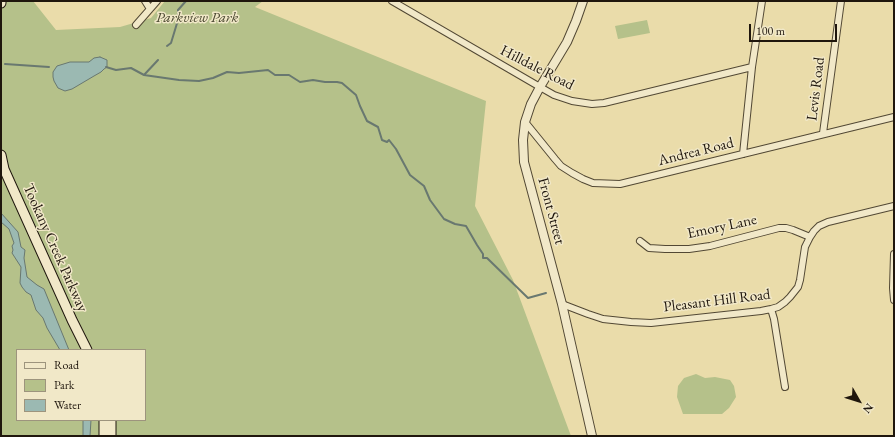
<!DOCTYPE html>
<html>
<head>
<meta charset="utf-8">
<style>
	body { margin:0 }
	#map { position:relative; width:895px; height:437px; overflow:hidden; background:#eadcaa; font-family:"EB Garamond",serif }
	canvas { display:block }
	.frame { position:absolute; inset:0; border:2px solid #1f160d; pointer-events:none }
	.legend { position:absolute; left:16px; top:349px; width:130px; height:72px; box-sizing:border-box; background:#f1e8c8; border:1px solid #9d947d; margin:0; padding:5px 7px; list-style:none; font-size:12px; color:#1f160d }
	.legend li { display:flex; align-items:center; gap:8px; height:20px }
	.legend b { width:20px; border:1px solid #9d947d }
	.north { position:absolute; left:839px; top:381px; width:40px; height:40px; -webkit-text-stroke:3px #f1e8c8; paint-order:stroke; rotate:129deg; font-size:11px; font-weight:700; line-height:16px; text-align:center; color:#1f160d }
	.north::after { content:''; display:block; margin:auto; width:14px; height:18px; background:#1f160d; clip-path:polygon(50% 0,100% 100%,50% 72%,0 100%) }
	.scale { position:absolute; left:749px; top:24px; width:88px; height:18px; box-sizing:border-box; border:2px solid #1f160d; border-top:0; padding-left:5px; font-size:12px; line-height:14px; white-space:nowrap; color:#1f160d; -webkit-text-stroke:3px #f1e8c8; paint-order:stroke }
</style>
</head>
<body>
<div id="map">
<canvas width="895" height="437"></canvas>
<div class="frame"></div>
<ul class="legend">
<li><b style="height:5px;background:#f1e8c8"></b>Road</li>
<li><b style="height:11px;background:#b5c18a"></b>Park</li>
<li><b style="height:11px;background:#9bb9b2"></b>Water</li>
</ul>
<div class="north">N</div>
<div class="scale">100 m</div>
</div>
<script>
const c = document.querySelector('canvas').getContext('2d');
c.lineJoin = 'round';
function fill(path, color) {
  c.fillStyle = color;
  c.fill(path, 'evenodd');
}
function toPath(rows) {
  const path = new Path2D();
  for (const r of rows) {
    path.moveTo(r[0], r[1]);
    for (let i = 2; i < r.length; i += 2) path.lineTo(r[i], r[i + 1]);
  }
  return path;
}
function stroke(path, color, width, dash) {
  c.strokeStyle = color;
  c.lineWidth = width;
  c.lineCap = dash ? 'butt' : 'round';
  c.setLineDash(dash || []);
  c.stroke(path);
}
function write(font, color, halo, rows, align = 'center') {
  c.font = font + ' "EB Garamond",serif';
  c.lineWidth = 3;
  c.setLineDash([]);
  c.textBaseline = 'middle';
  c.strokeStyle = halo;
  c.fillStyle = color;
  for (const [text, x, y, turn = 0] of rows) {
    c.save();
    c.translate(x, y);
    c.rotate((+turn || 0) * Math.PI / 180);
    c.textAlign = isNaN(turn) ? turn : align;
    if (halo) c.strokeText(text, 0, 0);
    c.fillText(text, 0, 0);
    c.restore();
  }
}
const green = toPath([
	[1,1,33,1,56,30,120,27,151,18,165,1,263,1,255,7,486,101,475,206,513,280,571,436,1,436],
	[17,350,145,350,145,420,17,420],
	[647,20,650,33,618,39,615,26],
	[696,374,705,378,715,377,730,380,734,386,736,397,729,408,722,414,683,414,677,397,678,386,684,378]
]);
const water = toPath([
	[100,57,107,60,107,67,104,69,101,72,94,76,72,89,65,91,58,88,54,81,53,77,53,72,57,66,70,62,89,62,94,58,100,57],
	[1,213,18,232,21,247,25,250,24,258,27,277,37,285,44,289,69,350,60,350,47,328,43,318,36,310,31,295,26,292,22,287,20,283,21,267,12,253,13,250,12,246,14,243,9,229,1,222,1,213],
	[83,420,91,420,90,436,83,436,83,420]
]);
const stream = toPath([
	[167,46,171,43,178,20,178,10,186,1],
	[5,64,49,67],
	[106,67,116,70,131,68,144,75,158,60],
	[144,75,179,80,199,81,213,78,227,72,239,73,268,70,275,75,289,75,300,82,313,80,325,82,337,82,342,83,356,95,360,106,367,121,378,127,382,140,387,142,389,140,396,149,410,175,424,186,430,200,444,219,455,224,466,226,477,245,483,254,483,258,487,258,528,298,546,293]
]);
const minor = toPath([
	[145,1,150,9],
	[392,1,540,87,554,95,572,101,592,104,604,103,752,67],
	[136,25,157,1],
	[525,122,555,159,561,166,572,173,583,179,593,183,620,184,894,117],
	[823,133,841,1],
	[743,154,752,67,762,1],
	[640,241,649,248,665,249,689,249,710,246,779,228,786,228,793,230,810,237],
	[894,254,893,288,894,300],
	[562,304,588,314,603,319,631,322,651,323,761,311,771,309,778,307,785,302,790,297,798,287,800,280,805,247,810,237,814,231,819,226,828,222,894,206],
	[771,309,774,319,785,387]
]);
const tertiary = toPath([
	[583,1,576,21,567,42,540,87,531,104,525,122,523,140,524,162,562,304,592,436]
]);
const secondary = toPath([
	[1,3,1,1],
	[1,155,4,169,72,320,87,350],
	[104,436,104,420],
	[111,436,111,420]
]);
const parkNames = [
	["Parkview Park",197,18]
];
const streetNames = [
	["Hilldale Road",537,68,27],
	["Levis Road",816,89,-83],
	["Andrea Road",696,152,-14],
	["Front Street",551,211,75],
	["Emory Lane",722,227,-12],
	["Tookany Creek Parkway",55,248,66],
	["Pleasant Hill Road",717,301,-7]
];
fill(green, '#b5c18a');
fill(water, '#9bb9b2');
stroke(water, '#697870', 1);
stroke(stream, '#697870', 2);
stroke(minor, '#524834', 8);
stroke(tertiary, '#524834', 10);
stroke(secondary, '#1f160d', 11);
stroke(minor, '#f1e8c8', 6);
stroke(tertiary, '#f1e8c8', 8);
stroke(secondary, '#f1e8c8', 9);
write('italic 15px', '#4c4932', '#f1e8c8', parkNames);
write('15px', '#1f160d', '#f1e8c8', streetNames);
</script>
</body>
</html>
